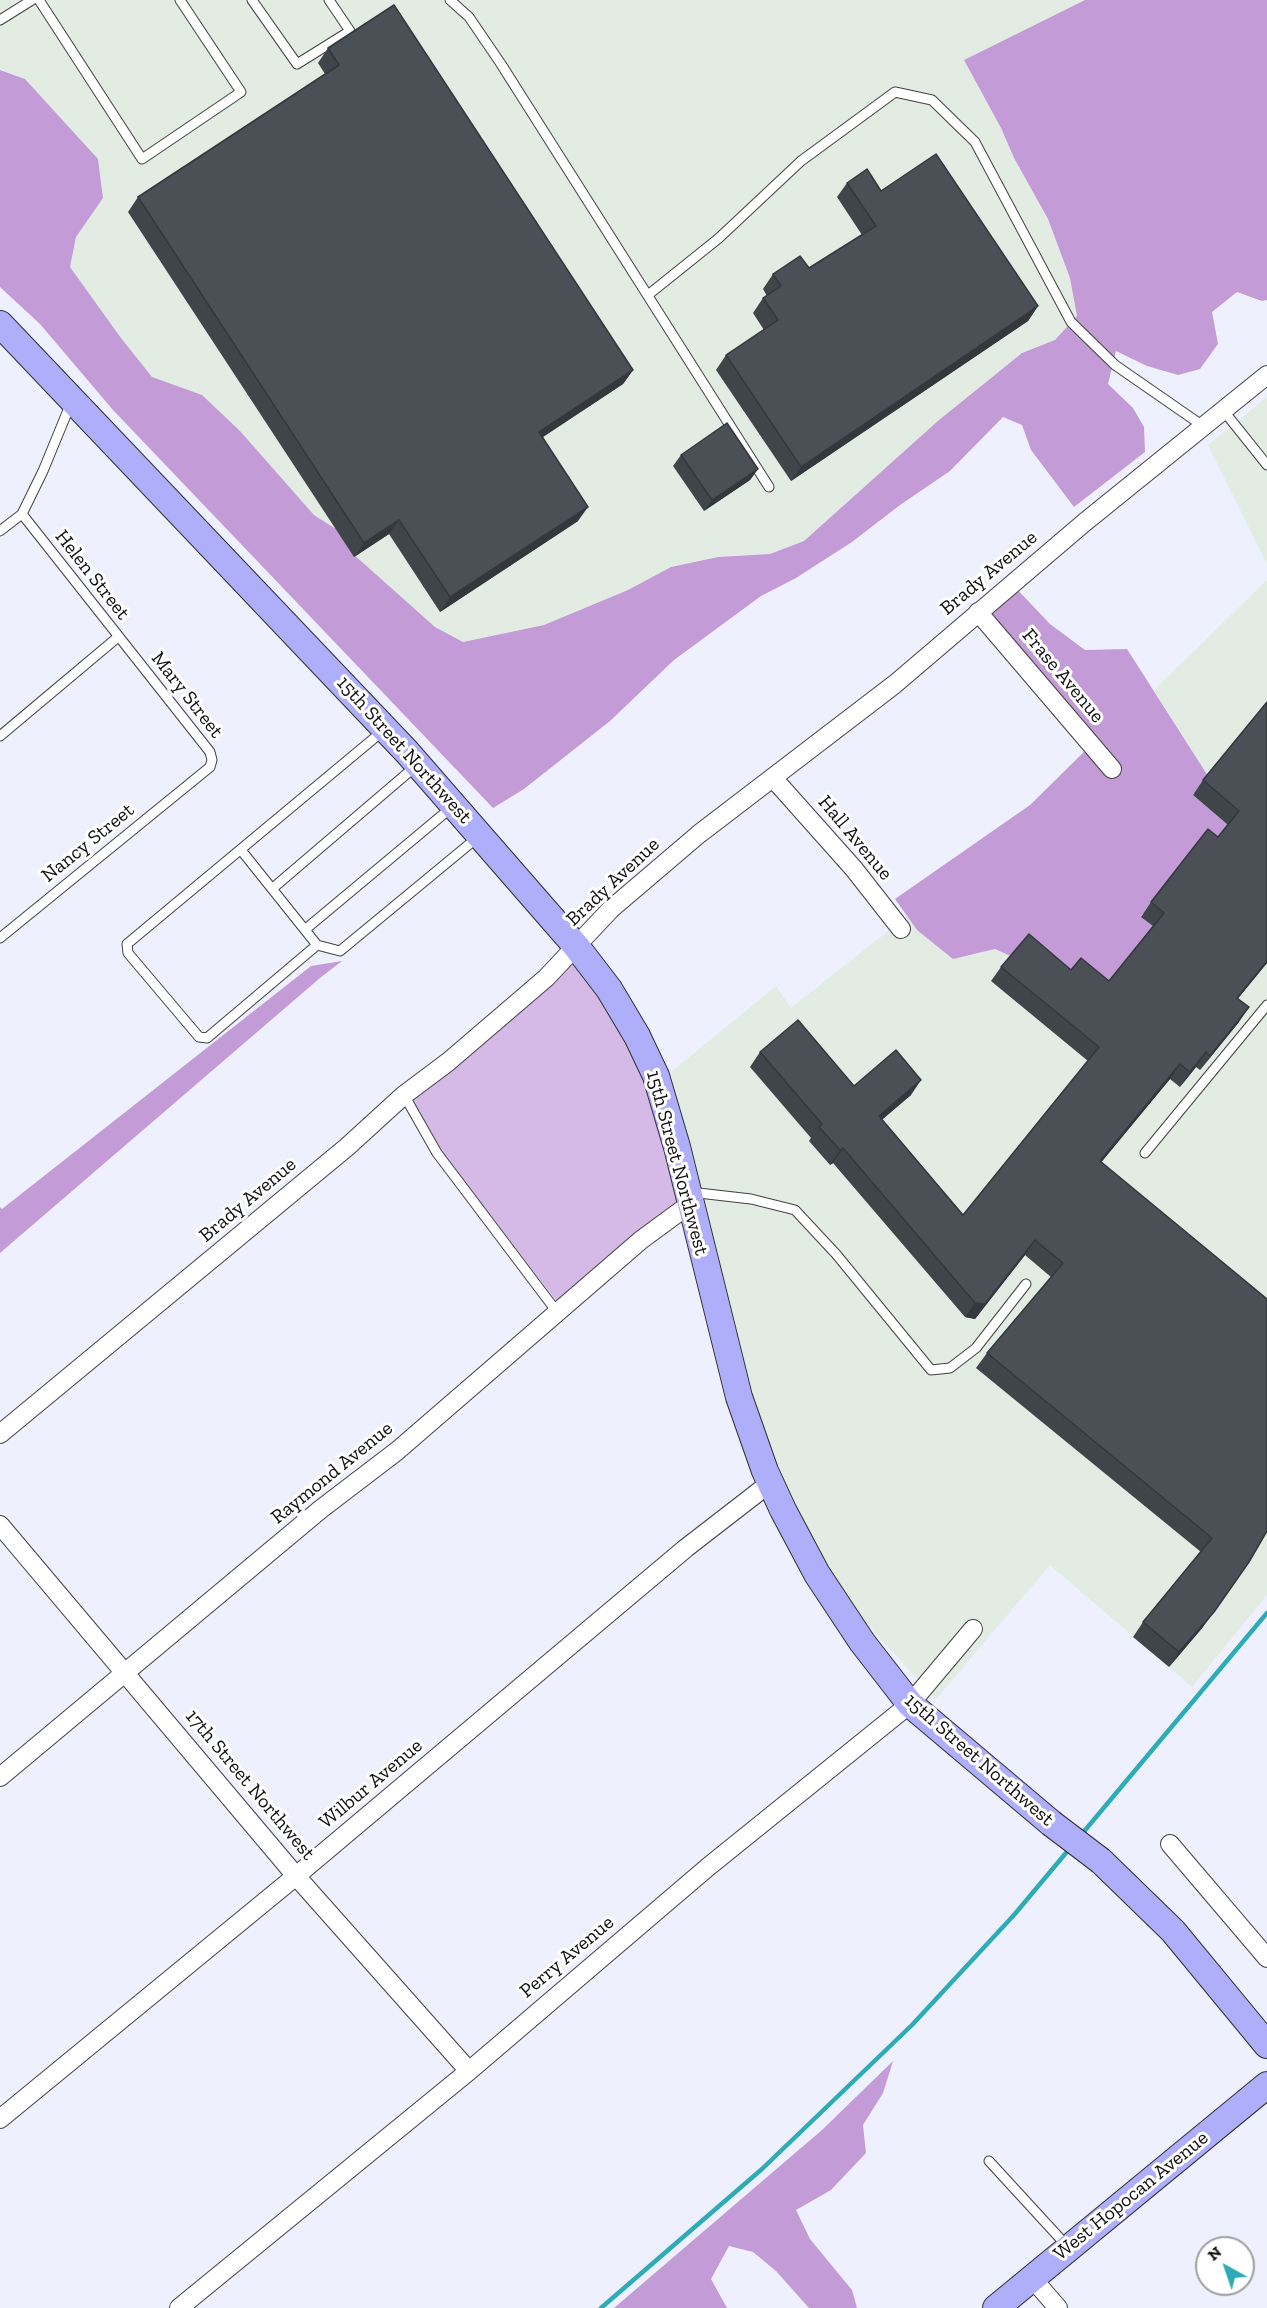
<!DOCTYPE html>
<html>
<head>
<meta charset="utf-8">
<style>
	body { margin:0 }
	#map { position:relative; width:1267px; height:2308px; overflow:hidden; background:#eff0fe; font-family:"Zilla Slab",serif }
	canvas { display:block }
	.north { position:absolute; left:1195px; top:2236px; width:60px; height:60px; box-sizing:border-box; background:#fff; border:2px solid #9f9f9f; border-radius:50%; rotate:320deg; font-size:16px; font-weight:700; line-height:24px; text-align:center; color:#0e0e0e }
	.north::after { content:''; display:block; margin:auto; width:21px; height:27px; background:#2dabb6; clip-path:polygon(50% 0,100% 100%,50% 72%,0 100%) }
</style>
</head>
<body>
<div id="map">
<canvas width="1267" height="2308"></canvas>
<div class="north">N</div>
</div>
<script>
const c = document.querySelector('canvas').getContext('2d');
c.lineJoin = 'round';
function fill(path, color) {
  c.fillStyle = color;
  c.fill(path, 'evenodd');
}
function toPath(rows) {
  const path = new Path2D();
  for (const r of rows) {
    path.moveTo(r[0], r[1]);
    for (let i = 2; i < r.length; i += 2) path.lineTo(r[i], r[i + 1]);
  }
  return path;
}
function stroke(path, color, width, dash) {
  c.strokeStyle = color;
  c.lineWidth = width;
  c.lineCap = dash ? 'butt' : 'round';
  c.setLineDash(dash || []);
  c.stroke(path);
}
function write(font, color, halo, rows, align = 'center') {
  c.font = font + ' "Zilla Slab",serif';
  c.lineWidth = 6;
  c.setLineDash([]);
  c.textBaseline = 'middle';
  c.strokeStyle = halo;
  c.fillStyle = color;
  for (const [text, x, y, turn = 0] of rows) {
    c.save();
    c.translate(x, y);
    c.rotate((+turn || 0) * Math.PI / 180);
    c.textAlign = isNaN(turn) ? turn : align;
    if (halo) c.strokeText(text, 0, 0);
    c.fillText(text, 0, 0);
    c.restore();
  }
}
const industrial = toPath([
	[0,0,1085,0,964,60,1001,128,1014,159,1048,219,1070,278,1077,316,1055,340,1022,353,939,420,804,541,770,554,718,557,671,567,628,590,544,625,463,642,435,627,351,553,336,529,314,515,240,431,176,387,152,377,121,338,70,267,76,237,103,198,98,159,25,79,0,69],
	[1267,397,1267,564,1208,445],
	[1267,580,1267,1595,1192,1687,1050,1565,936,1699,838,1593,802,1527,752,1394,665,1077,776,986,791,1008,907,916,917,930,973,955,995,949,1153,927,1141,917,1193,795,1208,776,1154,690]
]);
const green = toPath([
	[576,956,632,1039,685,1201,557,1302,441,1151,409,1096]
]);
const forest = toPath([
	[1085,0,1267,0,1267,300,1262,301,1237,292,1212,312,1218,344,1200,369,1178,375,1147,366,1116,351,1108,384,1133,408,1144,427,1145,452,1074,507,1031,450,1022,425,1003,417,950,471,900,505,852,542,796,578,761,596,674,660,610,721,524,789,493,808,113,410,40,324,0,287,0,70,25,79,98,159,103,198,76,237,70,267,121,338,152,377,202,395,240,431,314,515,336,529,352,553,435,627,463,642,544,625,628,590,671,567,718,557,770,554,804,541,939,420,1022,353,1055,340,1077,316,1070,278,1048,219,1014,158,1001,128,964,60],
	[1012,584,1050,624,1085,650,1127,649,1208,776,1193,795,1229,826,1141,916,1154,927,1099,995,995,949,953,959,917,930,895,899,1030,805,1091,745,978,612],
	[342,961,320,978,0,1253,0,1207,2,1209,311,966],
	[893,2061,883,2093,863,2125,866,2153,831,2190,796,2210,810,2239,852,2290,857,2308,809,2308,776,2271,753,2252,729,2246,711,2279,727,2308,614,2308,822,2130]
]);
const lane = toPath([
	[39,0,142,159,241,92,180,0],
	[252,0,297,64,350,31,329,0],
	[450,0,469,17,501,64,769,487],
	[0,20,32,0],
	[648,295,719,238,801,161,895,92,932,100,975,142,1071,322,1115,365,1203,426],
	[1223,410,1267,465],
	[0,531,22,514,43,471,71,403],
	[0,736,118,637],
	[241,850,317,945,340,951,478,837],
	[273,888,417,765],
	[307,928,452,807],
	[0,938,210,767,212,760,210,752,22,514],
	[317,945,207,1038,199,1037,128,953,127,944,384,730],
	[404,1095,437,1153,557,1312],
	[1145,1153,1267,1005],
	[690,1192,751,1199,795,1210,836,1254,931,1370,950,1368,976,1348,1026,1284],
	[989,2161,1067,2246]
]);
const street = toPath([
	[978,612,1112,769],
	[773,778,854,869,901,929],
	[0,1434,347,1147,404,1095,448,1062,546,978,611,909,699,834,895,684,1085,522,1267,375],
	[0,1525,296,1876,469,2071],
	[0,1777,321,1509,397,1451,641,1240,690,1204],
	[1170,1844,1267,1958],
	[0,2119,296,1876,686,1548,770,1483],
	[1032,2278,1058,2308],
	[179,2308,469,2071,708,1867,910,1704,973,1629]
]);
const secondary = toPath([
	[0,324,407,752,576,946,609,989,637,1036,656,1076,677,1147,739,1397,765,1471,783,1510,817,1574,862,1642,910,1704,1051,1823],
	[1101,1861,1173,1931,1267,2045],
	[996,2308,1267,2085]
]);
const rail = toPath([
	[601,2308,762,2169,912,2025,1014,1915,1267,1613]
]);
const secondaryBridge = toPath([
	[1051,1823,1101,1861]
]);
const wall = toPath([
	[328,48,633,370,623,384,543,437,578,521,440,612,389,534,354,557,128,212,138,197,325,74,318,63],
	[847,183,881,191,1038,306,1028,321,791,481,716,370,726,355,764,330,753,313,763,298,767,296,763,289,773,274,809,268,862,235,837,197],
	[681,455,758,469,750,480,704,511,673,466],
	[1267,702,1267,963,1238,998,1239,1022,1200,1070,1196,1067,1180,1087,1170,1079,1101,1162,1267,1299,1203,1627,1169,1667,1133,1637,1143,1622,1201,1552,976,1368,987,1353,1051,1277,1025,1255,975,1319,965,1317,833,1163,830,1165,809,1141,811,1138,750,1067,760,1052,854,1086,911,1095,882,1119,963,1215,1088,1061,991,981,1001,967,1071,970,1109,981,1153,926,1141,917,1151,902,1218,837,1228,825,1193,795,1203,780]
]);
const shadedWall = toPath([
	[1038,306,1028,321,791,481,801,467],
	[633,370,623,384,529,446,539,432],
	[758,469,750,480,704,511,712,500],
	[588,507,578,521,440,612,450,597],
	[399,520,389,534,354,557,364,543],
	[1267,961,1267,963,1227,1012,1237,998],
	[1249,1007,1239,1022,1200,1070,1210,1056],
	[1206,1052,1196,1067,1180,1087,1190,1072],
	[1180,1064,1170,1079,1090,1176,1100,1161],
	[921,1080,911,1095,869,1131,879,1116],
	[843,1148,833,1163,830,1165,840,1150],
	[1035,1240,1025,1255,975,1319,965,1317,975,1303],
	[1214,1612,1203,1627,1169,1667,1179,1652]
]);
const building = toPath([
	[394,5,633,370,539,432,588,507,450,597,399,520,364,543,138,197,339,65,328,48,394,5],
	[936,154,1038,306,801,467,726,355,778,320,763,298,781,286,773,274,800,256,809,268,876,226,847,183,867,169,881,191,936,154],
	[727,423,758,469,712,500,681,455,727,423],
	[1267,702,1267,961,1237,998,1249,1007,1210,1056,1206,1052,1190,1072,1180,1064,1100,1161,1267,1299,1267,1531,1249,1562,1214,1612,1179,1652,1143,1622,1212,1538,987,1353,1063,1263,1035,1240,985,1304,975,1303,843,1148,840,1150,819,1127,822,1124,760,1052,798,1020,854,1086,896,1050,921,1080,879,1116,963,1215,1099,1047,1001,967,1029,934,1071,970,1081,958,1109,981,1164,913,1151,902,1208,829,1218,837,1239,811,1203,780,1267,702]
]);
const streetNames = [
	["Brady Avenue",989,573,-40],
	["Helen Street",92,575,52],
	["Frase Avenue",1063,676,50],
	["Mary Street",187,695,52],
	["15th Street Northwest",404,750,48],
	["Hall Avenue",855,838,50],
	["Nancy Street",88,843,-39],
	["Brady Avenue",613,882,-43],
	["15th Street Northwest",677,1163,75],
	["Brady Avenue",248,1200,-40],
	["Raymond Avenue",332,1473,-39],
	["15th Street Northwest",979,1760,41],
	["Wilbur Avenue",371,1784,-40],
	["17th Street Northwest",250,1785,50],
	["Perry Avenue",567,1957,-40],
	["West Hopocan Avenue",1131,2196,-39]
];
fill(industrial, '#e2ece3');
fill(green, '#d5bae7');
fill(forest, '#c39bd7');
stroke(lane, '#414141', 11);
stroke(street, '#414141', 20);
stroke(secondary, '#303030', 28);
stroke(lane, '#fff', 9);
stroke(street, '#fff', 18);
stroke(secondary, '#afaefa', 26);
stroke(rail, '#2dabb6', 4.5);
stroke(secondaryBridge, '#303030', 28, []);
stroke(secondaryBridge, '#afaefa', 26);
fill(wall, '#40454a');
fill(shadedWall, '#34383c');
fill(building, '#4a5056');
stroke(building, '#34383c', 1.5);
write('20px', '#0e0e0e', '#fff', streetNames);
</script>
</body>
</html>
